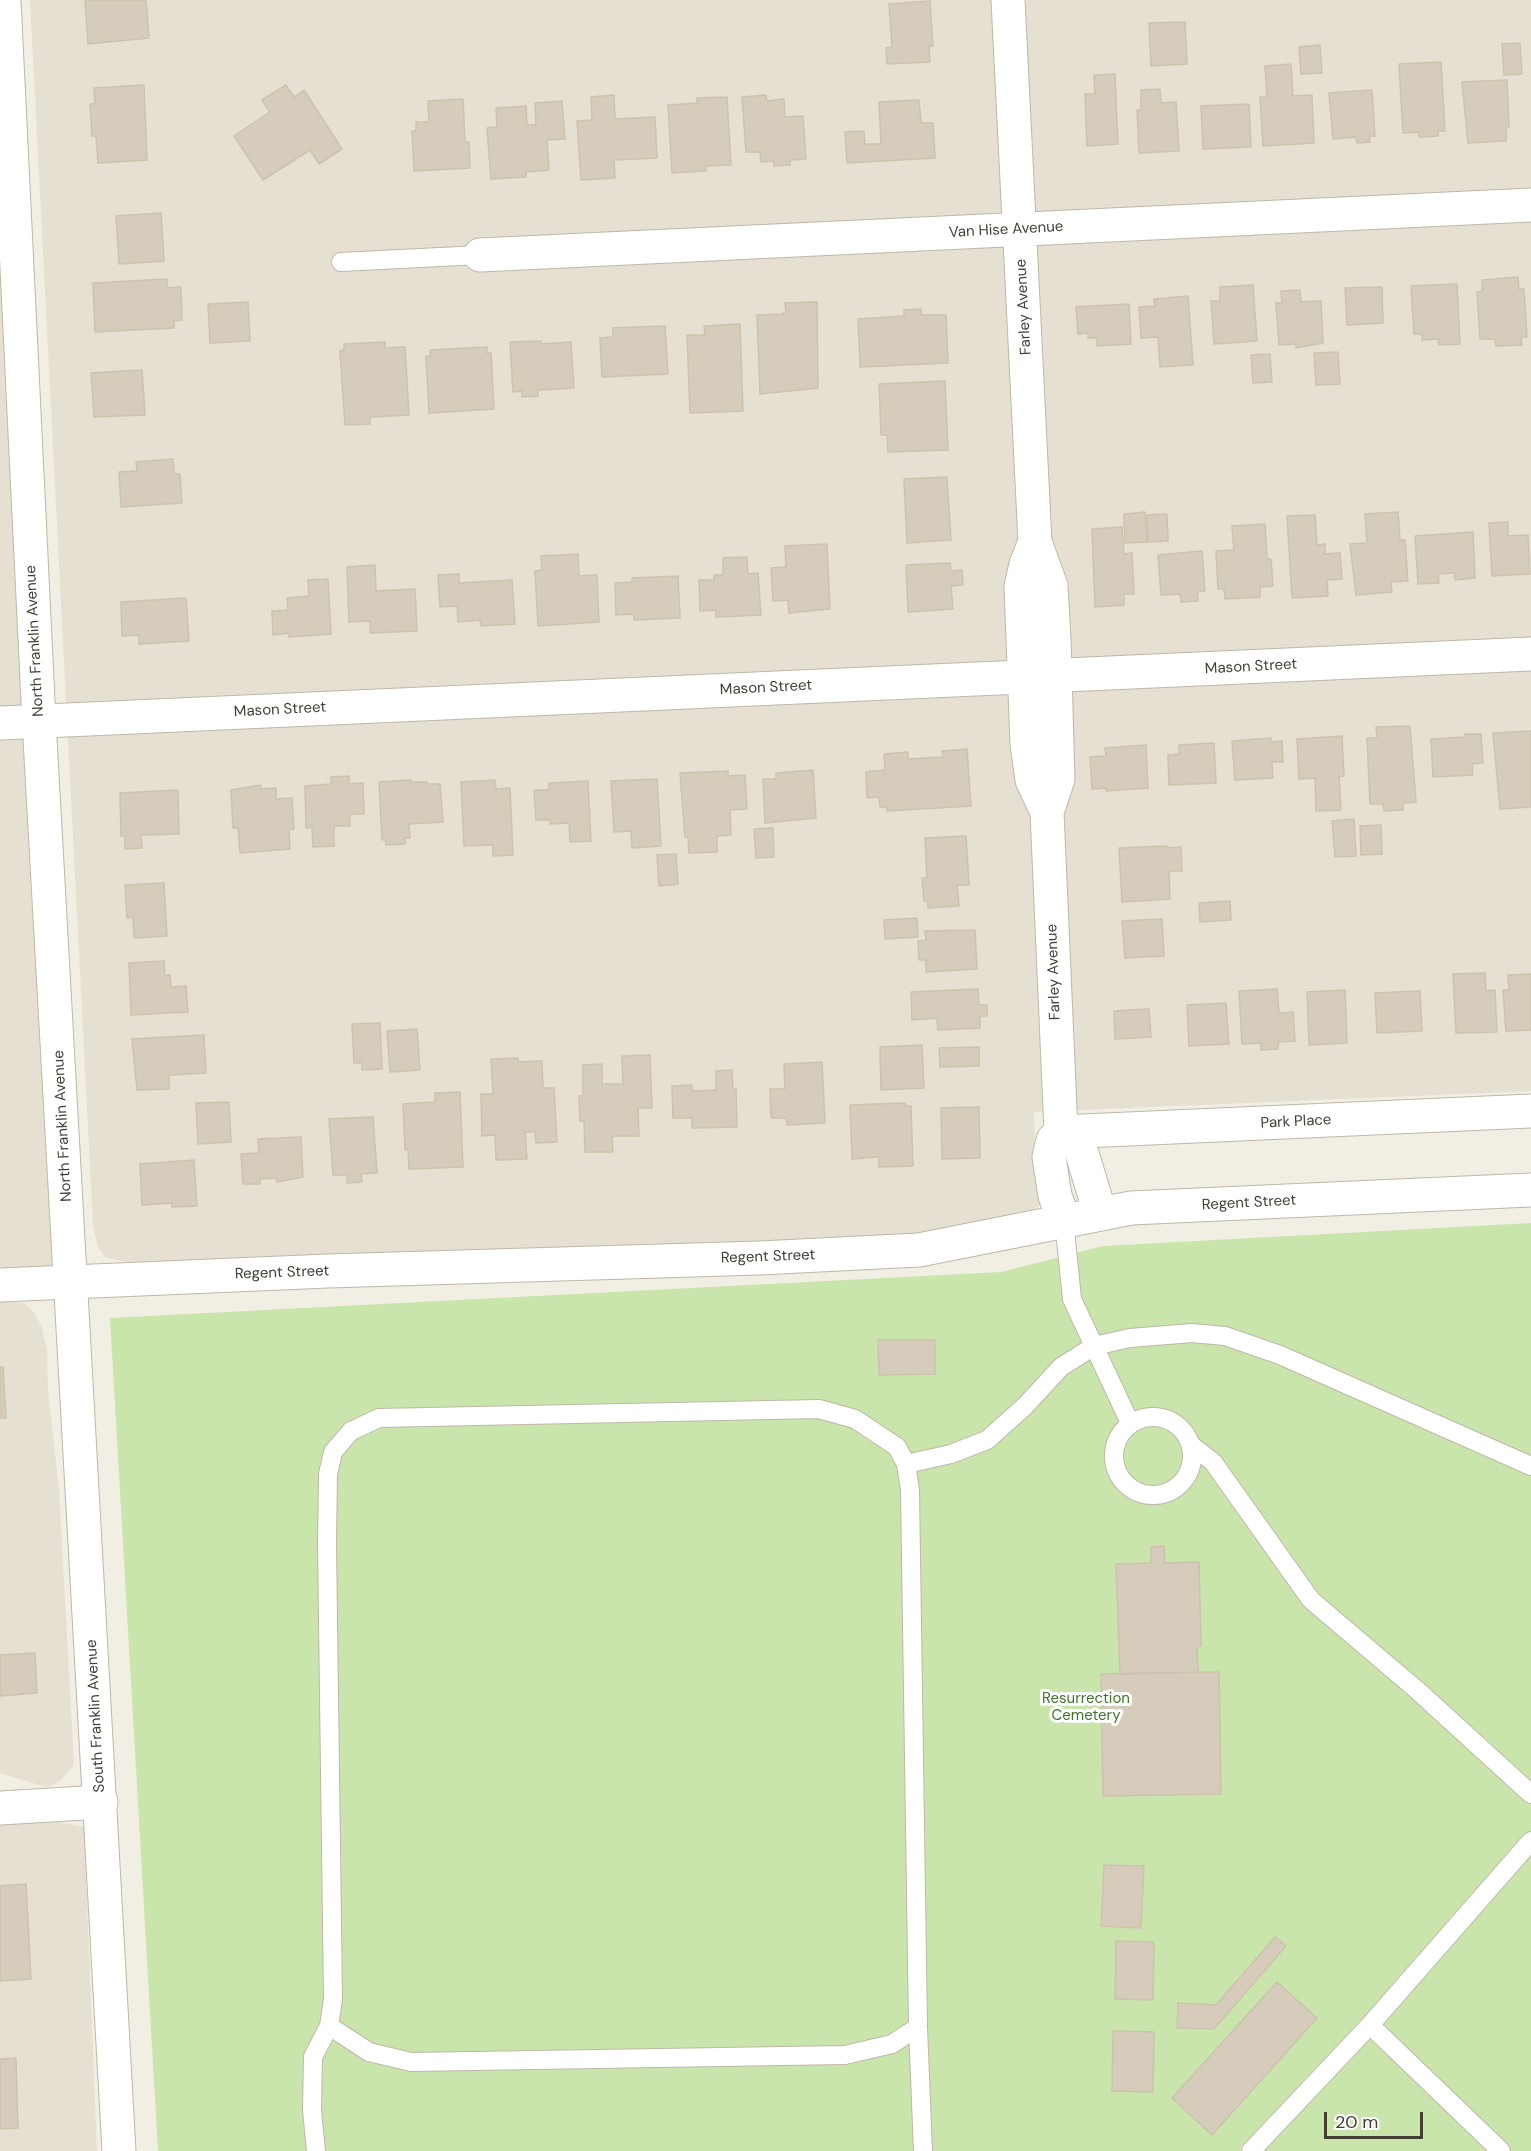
<!DOCTYPE html>
<html>
<head>
<meta charset="utf-8">
<style>
	body { margin:0 }
	#map { position:relative; width:1531px; height:2151px; overflow:hidden; background:#f1eee3; font-family:"DM Sans",sans-serif }
	canvas { display:block }
	.scale { position:absolute; left:1324px; top:2112px; width:99px; height:27px; box-sizing:border-box; border:3px solid #433e34; border-top:0; padding-left:8px; font-size:18px; line-height:21px; white-space:nowrap; color:#433e34; -webkit-text-stroke:4px #fff; paint-order:stroke }
</style>
</head>
<body>
<div id="map">
<canvas width="1531" height="2151"></canvas>
<div class="scale">20 m</div>
</div>
<script>
const c = document.querySelector('canvas').getContext('2d');
c.lineJoin = 'round';
function fill(path, color) {
  c.fillStyle = color;
  c.fill(path, 'evenodd');
}
function toPath(rows) {
  const path = new Path2D();
  for (const r of rows) {
    if (r.length === 3) {
      path.moveTo(r[0] + r[2], r[1]);
      path.arc(r[0], r[1], r[2], 0, 2 * Math.PI);
      continue;
    }
    path.moveTo(r[0], r[1]);
    for (let i = 2; i < r.length; i += 2) path.lineTo(r[i], r[i + 1]);
  }
  return path;
}
function stroke(path, color, width, dash) {
  c.strokeStyle = color;
  c.lineWidth = width;
  c.lineCap = dash ? 'butt' : 'round';
  c.setLineDash(dash || []);
  c.stroke(path);
}
function write(font, color, halo, rows, align = 'center') {
  c.font = font + ' "DM Sans",sans-serif';
  c.lineWidth = 6;
  c.setLineDash([]);
  c.textBaseline = 'middle';
  c.strokeStyle = halo;
  c.fillStyle = color;
  for (const [text, x, y, turn = 0] of rows) {
    c.save();
    c.translate(x, y);
    c.rotate((+turn || 0) * Math.PI / 180);
    c.textAlign = isNaN(turn) ? turn : align;
    if (halo) c.strokeText(text, 0, 0);
    c.fillText(text, 0, 0);
    c.restore();
  }
}
const residential = toPath([
	[0,0,72,1282,0,1285],
	[30,0,1531,0,1531,1091,1034,1112,1035,1153,1042,1195,1039,1206,1032,1213,936,1237,131,1263,105,1257,98,1247,93,1225],
	[0,1300,24,1303,33,1311,41,1325,47,1349,48,1392,59,1489,74,1765,59,1782,46,1787,0,1773],
	[40,1819,84,1827,97,2151,0,2151,0,1821]
]);
const green = toPath([
	[1531,1223,1531,2151,158,2151,110,1318,1001,1272,1103,1246]
]);
const building = toPath([
	[85,0,146,0,149,38,88,44,85,0],
	[930,1,933,46,929,46,930,62,887,64,886,48,892,47,889,4,930,1],
	[1185,22,1187,64,1151,66,1149,23,1185,22],
	[1520,43,1522,74,1504,75,1502,44,1520,43],
	[1320,45,1322,73,1301,74,1299,47,1320,45],
	[1441,62,1445,131,1438,131,1438,136,1419,137,1419,132,1403,133,1399,64,1441,62],
	[1291,64,1293,96,1312,95,1314,143,1263,146,1260,97,1267,97,1265,66,1291,64],
	[1115,74,1118,144,1087,146,1085,94,1095,94,1094,75,1115,74],
	[1507,80,1509,127,1506,127,1506,141,1468,143,1462,82,1507,80],
	[144,85,147,160,98,163,96,136,92,136,90,104,95,104,94,88,144,85],
	[286,85,294,97,304,90,342,149,319,164,310,150,263,180,234,136,270,112,262,100,286,85],
	[1160,89,1161,103,1176,102,1179,151,1139,153,1137,110,1141,110,1141,90,1160,89],
	[1372,90,1375,136,1369,136,1370,142,1357,143,1356,137,1333,139,1329,93,1372,90],
	[614,95,615,119,655,117,657,158,614,160,615,178,581,180,577,121,592,120,591,97,614,95],
	[766,95,767,101,784,99,785,117,803,116,806,159,790,160,790,165,774,166,774,161,761,162,760,152,746,152,742,97,766,95],
	[727,97,731,165,706,166,706,171,672,173,668,105,697,103,697,98,727,97],
	[463,99,465,142,469,142,470,168,414,171,412,131,416,131,416,122,429,122,428,101,463,99],
	[919,100,921,123,933,123,935,158,847,163,845,132,864,131,865,144,881,144,879,102,919,100],
	[562,101,565,139,547,140,549,170,526,172,526,177,491,179,487,128,497,127,496,108,526,106,527,125,536,125,535,103,562,101],
	[1249,104,1251,147,1203,149,1201,106,1249,104],
	[161,213,164,261,119,264,116,216,161,213],
	[1518,277,1519,289,1524,289,1527,337,1521,337,1522,345,1496,346,1495,339,1480,339,1477,292,1482,291,1482,280,1518,277],
	[167,279,167,288,181,287,182,320,174,321,174,328,95,332,93,283,167,279],
	[1457,284,1460,344,1439,345,1438,339,1422,340,1422,334,1414,334,1411,286,1457,284],
	[1253,285,1257,341,1214,344,1211,301,1220,301,1220,287,1253,285],
	[1382,287,1383,323,1347,325,1345,288,1382,287],
	[1300,290,1301,302,1321,301,1323,343,1296,348,1296,344,1279,345,1276,303,1282,303,1281,291,1300,290],
	[1188,296,1193,365,1160,367,1158,337,1141,338,1139,307,1155,306,1154,299,1188,296],
	[248,302,250,341,210,343,208,304,248,302],
	[817,302,818,388,760,394,757,315,782,314,786,312,785,303,817,302],
	[1129,304,1131,344,1097,346,1097,338,1088,338,1088,333,1078,334,1076,307,1129,304],
	[921,309,921,315,946,315,948,363,860,367,858,319,904,316,904,310,921,309],
	[740,324,743,411,690,413,687,335,705,335,704,326,740,324],
	[665,326,668,374,602,377,600,338,613,337,613,328,665,326],
	[541,341,542,344,571,342,574,388,538,390,538,396,522,397,522,391,513,392,510,342,541,341],
	[385,342,385,348,405,347,409,415,370,417,370,424,345,425,340,351,344,350,344,344,385,342],
	[487,347,487,353,491,353,494,409,429,413,426,356,431,356,430,350,487,347],
	[1338,352,1340,384,1316,385,1314,353,1338,352],
	[1270,354,1272,382,1253,383,1251,355,1270,354],
	[142,370,145,415,94,417,91,373,142,370],
	[945,381,948,450,888,452,887,435,881,435,879,384,945,381],
	[173,459,174,474,180,474,182,503,121,507,119,472,137,471,136,462,173,459],
	[947,477,951,540,907,543,904,479,947,477],
	[1145,512,1147,542,1125,543,1124,514,1145,512],
	[1398,512,1400,540,1405,540,1408,581,1391,582,1392,592,1356,595,1350,544,1367,543,1365,514,1398,512],
	[1167,514,1168,541,1148,542,1147,515,1167,514],
	[1315,515,1317,545,1325,544,1325,554,1340,553,1342,579,1327,580,1328,596,1292,598,1287,516,1315,515],
	[1508,522,1508,536,1528,535,1530,574,1492,576,1489,523,1508,522],
	[1265,524,1267,559,1271,559,1273,586,1260,587,1260,597,1225,599,1224,589,1218,589,1216,551,1234,550,1232,526,1265,524],
	[1122,527,1124,554,1132,553,1134,594,1124,594,1124,605,1095,607,1092,529,1122,527],
	[1473,532,1475,578,1455,580,1454,573,1438,574,1439,583,1418,584,1415,536,1473,532],
	[827,544,830,609,789,613,788,600,773,601,771,568,786,567,785,546,827,544],
	[1202,551,1205,591,1197,592,1198,601,1181,602,1180,594,1161,595,1158,555,1202,551],
	[578,554,579,576,597,575,599,622,538,626,535,571,542,570,541,556,578,554],
	[747,557,748,574,758,573,761,615,716,617,716,610,700,611,699,580,714,580,714,575,723,575,723,558,747,557],
	[950,563,951,571,962,570,963,585,951,586,953,609,908,612,906,565,950,563],
	[375,565,376,591,415,589,417,631,370,633,370,621,349,622,347,567,375,565],
	[459,574,459,583,512,580,515,624,481,626,480,620,458,622,457,606,440,607,438,575,459,574],
	[678,576,680,618,634,620,634,614,616,615,615,583,632,582,632,578,678,576],
	[328,579,331,634,289,637,289,633,273,635,272,611,288,610,287,598,309,596,308,580,328,579],
	[186,598,189,641,139,644,139,635,122,636,121,602,186,598],
	[1410,726,1416,802,1403,803,1403,810,1384,811,1383,804,1370,804,1367,738,1377,738,1376,727,1410,726],
	[1531,731,1531,807,1500,809,1493,733,1531,731],
	[1465,734,1481,734,1483,763,1472,764,1473,775,1433,777,1431,739,1465,737,1465,734],
	[1342,736,1344,776,1339,777,1341,810,1316,811,1315,778,1299,779,1297,739,1342,736],
	[1271,738,1271,742,1282,741,1283,762,1272,762,1273,778,1235,780,1232,741,1271,738],
	[1214,743,1216,783,1169,785,1168,755,1179,754,1179,745,1214,743],
	[1146,745,1148,788,1106,791,1106,788,1092,789,1090,757,1106,756,1105,748,1146,745],
	[967,749,971,806,887,811,887,807,880,807,879,797,867,798,866,772,885,770,884,754,908,752,908,759,943,757,942,751,967,749],
	[813,770,816,818,765,823,763,779,776,779,776,773,813,770],
	[728,771,728,776,745,775,747,809,730,810,731,835,717,836,717,852,689,853,688,837,685,837,680,773,728,771],
	[349,776,349,784,363,783,364,814,350,814,350,826,334,826,334,846,313,847,312,827,306,828,305,786,331,784,331,777,349,776],
	[657,779,661,846,632,848,631,831,614,832,611,781,657,779],
	[411,780,411,782,427,782,427,784,440,784,443,822,409,824,410,838,405,838,405,844,386,845,385,839,382,840,379,782,411,780],
	[495,780,496,789,510,788,513,855,493,856,493,845,464,846,461,782,495,780],
	[588,781,591,841,570,842,569,823,550,824,550,820,536,820,534,790,549,790,549,783,588,781],
	[261,785,261,789,276,788,276,799,292,798,294,829,289,830,290,849,240,853,238,828,233,828,231,790,261,785],
	[178,790,179,834,141,835,142,848,125,849,125,836,121,836,120,793,178,790],
	[1354,819,1356,856,1335,857,1332,821,1354,819],
	[1381,825,1382,854,1361,855,1360,826,1381,825],
	[773,828,774,857,756,858,754,829,773,828],
	[966,836,969,885,957,885,959,906,928,908,928,901,924,901,922,878,927,878,925,838,966,836],
	[1167,846,1168,848,1181,847,1182,871,1169,871,1170,899,1122,902,1119,848,1167,846],
	[676,854,678,884,659,886,657,855,676,854],
	[164,883,167,936,134,938,133,917,127,918,125,885,164,883],
	[1230,901,1231,920,1200,922,1199,903,1230,901],
	[917,918,918,937,885,939,884,920,917,918],
	[1162,919,1164,956,1125,958,1122,921,1162,919],
	[975,930,977,969,926,972,926,960,919,960,918,941,926,940,925,931,975,930],
	[164,961,165,976,170,975,171,987,186,986,188,1012,131,1015,129,963,164,961],
	[1485,973,1486,991,1495,990,1497,1032,1456,1033,1453,974,1485,973],
	[1531,974,1531,1030,1506,1031,1503,990,1509,990,1508,975,1531,974],
	[978,989,979,1005,987,1005,987,1016,980,1016,980,1028,938,1030,937,1018,912,1020,911,992,978,989],
	[1277,989,1279,1013,1293,1012,1295,1041,1278,1042,1278,1049,1261,1050,1261,1043,1242,1044,1239,991,1277,989],
	[1345,990,1347,1043,1309,1045,1307,992,1345,990],
	[1420,991,1422,1031,1377,1033,1375,993,1420,991],
	[1226,1003,1229,1044,1189,1046,1187,1005,1226,1003],
	[1149,1009,1151,1037,1115,1039,1114,1011,1149,1009],
	[380,1023,382,1069,362,1070,362,1063,354,1063,352,1024,380,1023],
	[417,1029,420,1070,390,1072,387,1031,417,1029],
	[204,1035,206,1073,169,1075,169,1089,137,1090,132,1039,204,1035],
	[922,1045,924,1088,881,1090,880,1047,922,1045],
	[979,1047,979,1066,940,1067,939,1048,979,1047],
	[650,1055,652,1108,638,1108,639,1136,612,1136,613,1152,585,1152,584,1121,580,1121,579,1096,583,1096,583,1065,602,1064,602,1084,623,1084,622,1056,650,1055],
	[518,1058,518,1062,542,1061,543,1088,554,1088,557,1142,536,1143,535,1132,525,1132,527,1159,496,1160,495,1135,482,1136,481,1094,493,1094,491,1059,518,1058],
	[822,1062,825,1123,787,1125,786,1118,771,1118,770,1089,785,1089,784,1064,822,1062],
	[732,1070,733,1089,736,1089,737,1127,692,1128,692,1118,673,1118,672,1086,692,1085,692,1091,716,1090,716,1071,732,1070],
	[460,1092,463,1167,409,1169,408,1149,405,1150,403,1104,435,1102,435,1093,460,1092],
	[229,1102,231,1142,198,1144,196,1103,229,1102],
	[905,1103,905,1106,911,1106,913,1166,879,1167,879,1157,852,1159,850,1105,905,1103],
	[979,1107,980,1158,942,1159,941,1108,979,1107],
	[373,1117,377,1173,361,1174,362,1182,347,1183,347,1175,333,1175,329,1119,373,1117],
	[301,1137,303,1177,277,1182,277,1178,260,1179,260,1184,243,1184,241,1154,259,1153,258,1139,301,1137],
	[194,1160,197,1206,172,1207,172,1203,142,1205,140,1164,194,1160],
	[878,1340,935,1340,935,1374,879,1375,878,1340],
	[0,1367,3,1367,6,1418,0,1418,0,1367],
	[1164,1546,1165,1563,1199,1562,1201,1646,1197,1646,1198,1672,1120,1674,1116,1564,1151,1563,1151,1547,1164,1546],
	[35,1653,37,1693,0,1696,0,1655,35,1653],
	[1198,1672,1219,1672,1221,1794,1103,1796,1101,1674,1198,1672],
	[1104,1865,1144,1866,1141,1928,1101,1926,1104,1865],
	[26,1884,31,1979,0,1981,0,1886,26,1884],
	[1275,1937,1286,1946,1214,2029,1177,2028,1178,2003,1216,2005,1275,1937],
	[1116,1941,1154,1942,1153,2000,1115,1999,1116,1941],
	[1277,1982,1317,2018,1212,2135,1172,2098,1277,1982],
	[1113,2031,1154,2032,1153,2092,1112,2091,1113,2031],
	[16,2058,18,2128,0,2129,0,2059,16,2058]
]);
const service = toPath([
	[341,262,480,255],
	[1064,1220,1072,1299,1130,1423],
	[1153,1456,39],
	[1191,1445,1213,1462,1311,1600,1417,1690,1531,1794],
	[906,1464,951,1454,987,1440,1025,1406,1061,1367,1094,1346,1130,1338,1192,1333,1225,1336,1280,1355,1531,1466],
	[1370,2025,1501,2151],
	[329,2026,369,2052,411,2062,845,2055,892,2044,918,2027],
	[316,2151,312,2110,313,2057,329,2026,333,1999,327,1543,328,1474,333,1452,351,1431,379,1418,819,1409,855,1419,897,1447,906,1464,910,1490,918,2027,923,2151],
	[1251,2151,1370,2025,1531,1841]
]);
const minor = toPath([
	[1008,0,1035,542,1051,586,1054,639,1058,779,1047,812,1061,1132,1053,1140,1049,1157,1055,1196,1064,1220],
	[480,255,1531,205],
	[1035,542,1026,564,1021,587,1027,744,1032,780,1047,812],
	[0,723,1531,654],
	[1061,1132,1531,1111],
	[1061,1132,1080,1147,1100,1213],
	[0,1285,328,1271,760,1258,919,1250,1131,1208,1531,1190],
	[0,1808,101,1802]
]);
const tertiary = toPath([
	[4,0,39,721,119,2151]
]);
const streetNames = [
	["Van Hise Avenue",1006,230,-3],
	["Farley Avenue",1024,307,-93],
	["North Franklin Avenue",35,641,-93],
	["Mason Street",1251,667,-3],
	["Mason Street",766,688,-3],
	["Mason Street",280,710,-3],
	["Farley Avenue",1054,972,-92],
	["Park Place",1296,1122,-3],
	["North Franklin Avenue",63,1126,-93],
	["Regent Street",1249,1203,-3],
	["Regent Street",768,1257,-2],
	["Regent Street",282,1273,-2],
	["South Franklin Avenue",96,1716,-93]
];
const parkNames = [
	["Resurrection",1086,1699],
	["Cemetery",1086,1716]
];
fill(residential, '#e5e0d1');
fill(green, '#cae5ac');
fill(building, '#d6ccbc');
stroke(building, '#cdc2ad', 1.5);
stroke(service, '#bfb8a9', 20);
stroke(minor, '#bfb8a9', 35);
stroke(tertiary, '#bfb8a9', 35);
stroke(service, '#fff', 18);
stroke(minor, '#fff', 33);
stroke(tertiary, '#fff', 33);
write('15px', '#433e34', '#fff', streetNames);
write('15px', '#427329', '#fff', parkNames);
</script>
</body>
</html>
